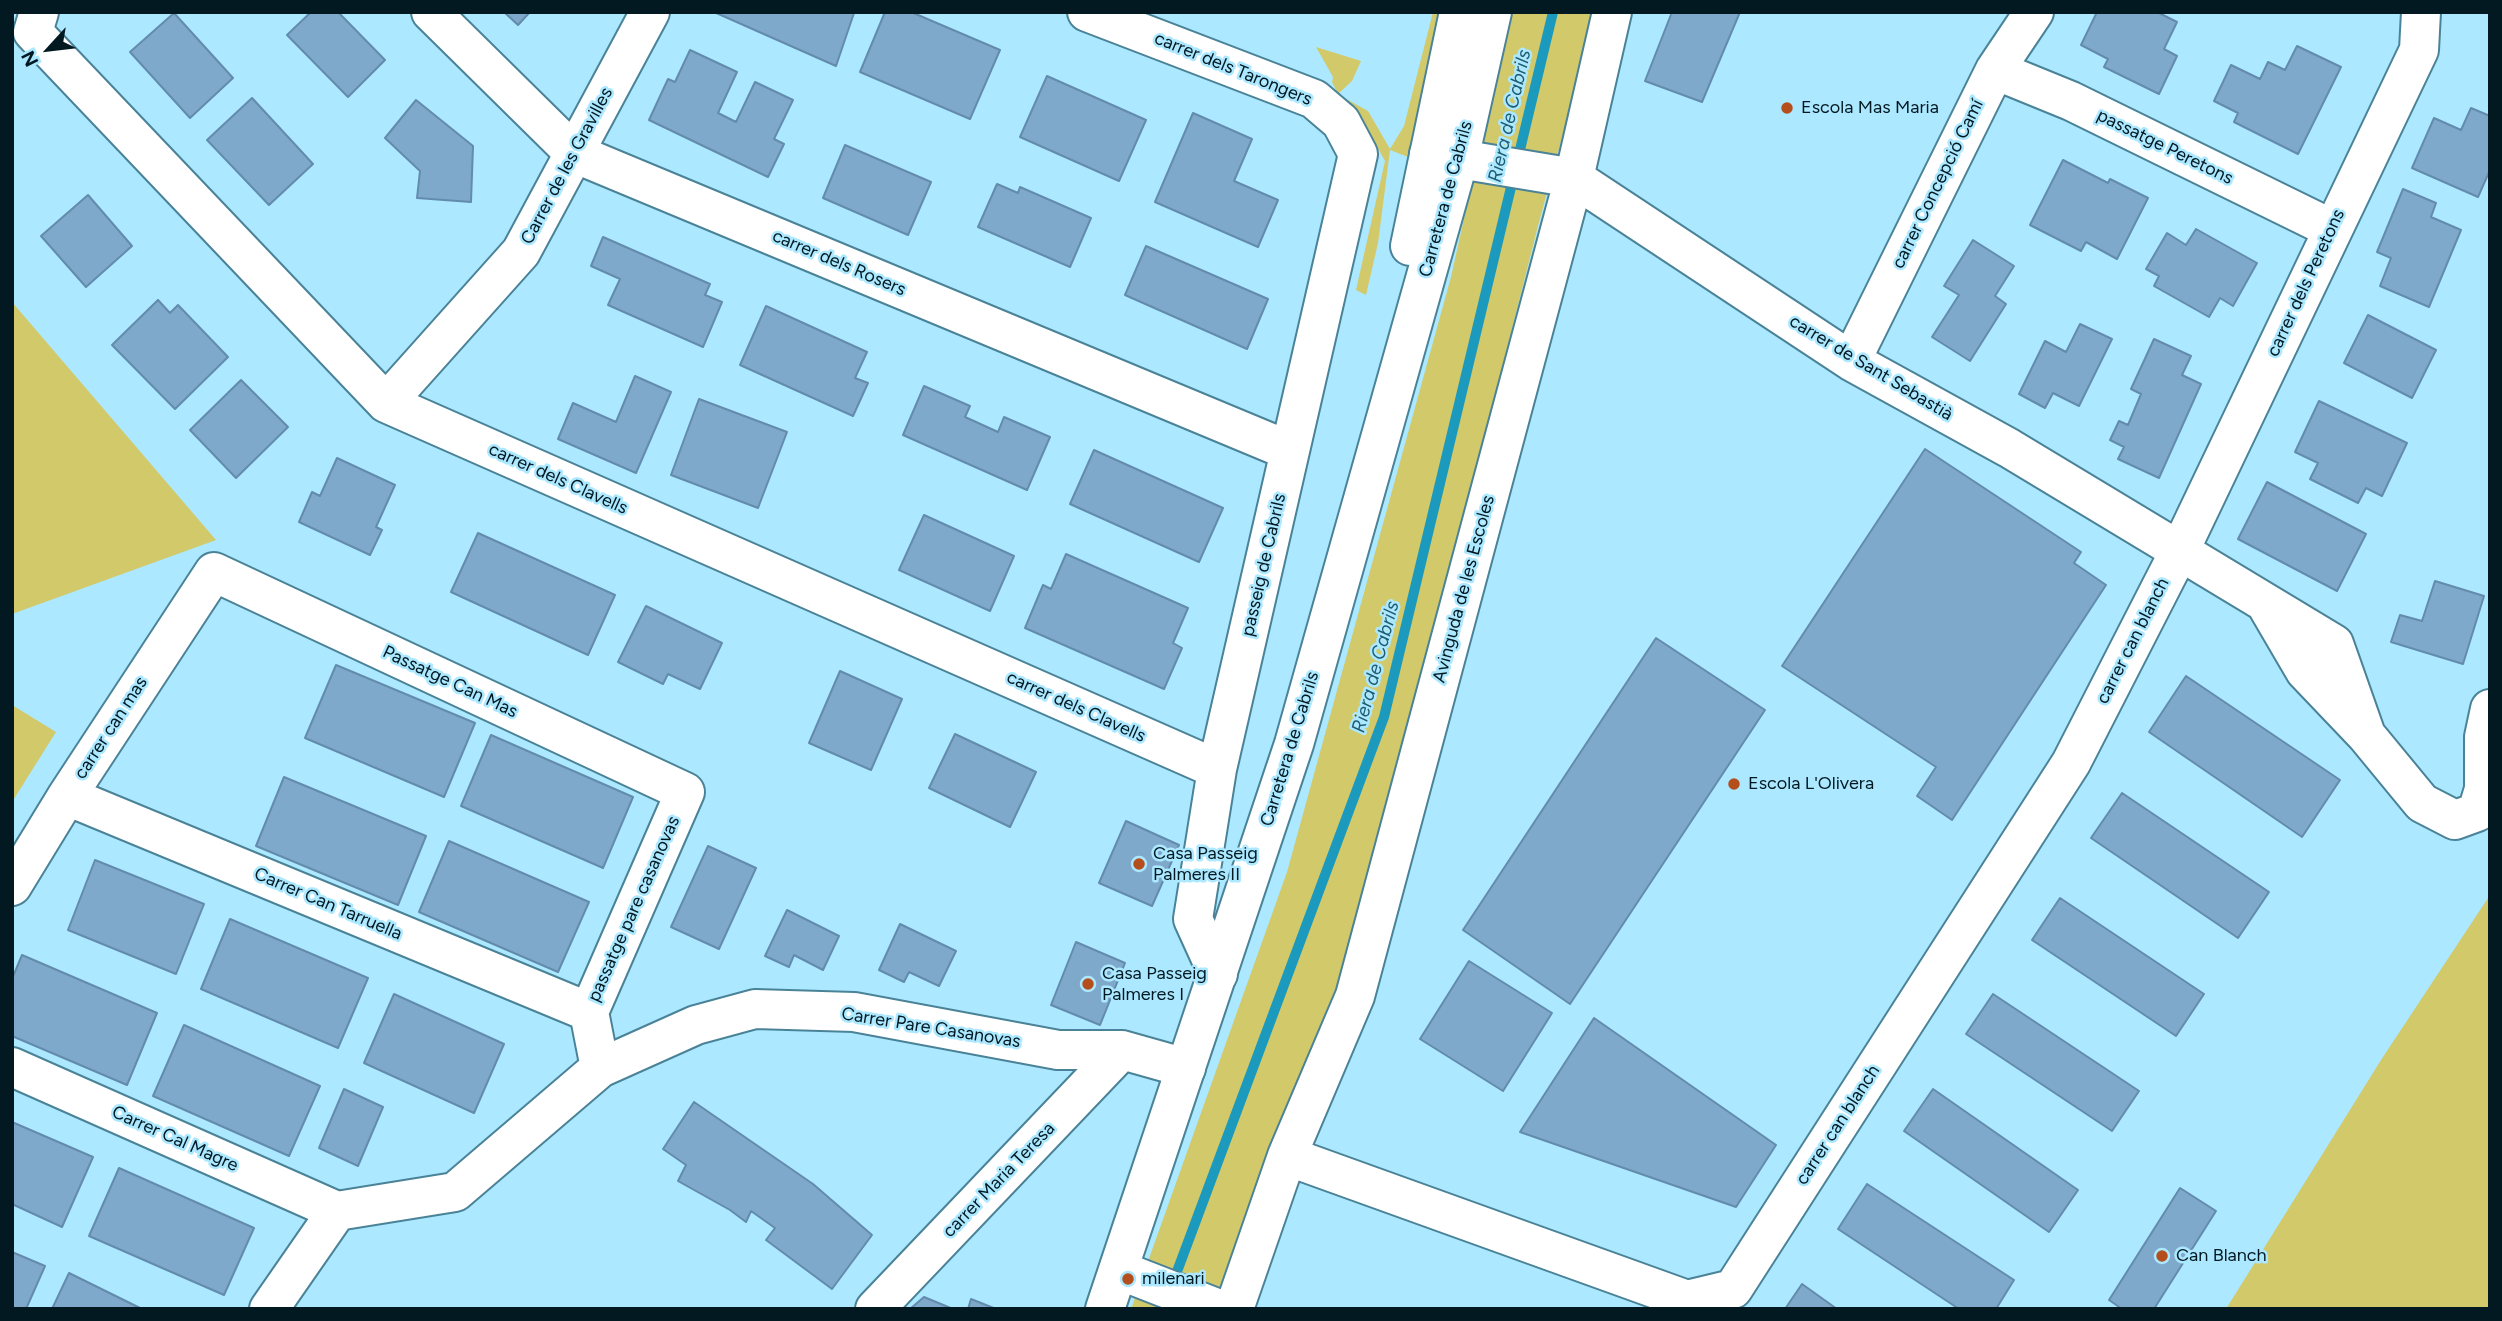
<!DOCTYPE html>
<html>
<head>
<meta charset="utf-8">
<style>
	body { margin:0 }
	#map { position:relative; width:2502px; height:1321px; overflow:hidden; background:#ace8ff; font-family:Figtree,sans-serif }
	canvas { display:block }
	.frame { position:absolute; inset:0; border:14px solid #021921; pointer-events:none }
	.north { position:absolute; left:14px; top:14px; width:70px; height:70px; -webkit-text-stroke:5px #ace8ff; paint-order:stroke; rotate:243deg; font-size:19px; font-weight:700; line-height:28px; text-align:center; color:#021921 }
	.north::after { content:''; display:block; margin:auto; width:24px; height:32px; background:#021921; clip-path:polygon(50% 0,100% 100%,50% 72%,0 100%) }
</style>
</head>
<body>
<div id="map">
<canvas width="2502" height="1321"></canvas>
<div class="frame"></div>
<div class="north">N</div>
</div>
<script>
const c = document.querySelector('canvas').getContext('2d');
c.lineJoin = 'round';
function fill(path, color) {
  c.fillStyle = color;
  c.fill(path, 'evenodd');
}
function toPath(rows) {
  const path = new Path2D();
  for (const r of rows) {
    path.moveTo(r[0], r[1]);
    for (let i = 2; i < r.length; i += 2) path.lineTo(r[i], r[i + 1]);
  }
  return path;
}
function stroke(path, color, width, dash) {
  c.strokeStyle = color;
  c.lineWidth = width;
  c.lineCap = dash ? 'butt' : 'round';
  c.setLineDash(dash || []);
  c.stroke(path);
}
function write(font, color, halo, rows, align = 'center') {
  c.font = font + ' Figtree,sans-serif';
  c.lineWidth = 5;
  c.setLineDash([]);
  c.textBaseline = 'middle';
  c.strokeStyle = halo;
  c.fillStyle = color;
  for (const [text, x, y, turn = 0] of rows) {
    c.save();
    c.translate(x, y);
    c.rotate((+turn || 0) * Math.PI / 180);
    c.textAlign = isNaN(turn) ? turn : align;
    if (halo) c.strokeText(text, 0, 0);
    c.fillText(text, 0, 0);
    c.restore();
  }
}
const green = toPath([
	[1433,12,1448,12,1416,160,1390,150,1378,243,1366,295,1356,290,1385,161,1360,116,1342,102,1348,100,1368,111,1390,149,1404,126],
	[1510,12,1596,12,1538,226,1431,648,1337,1003,1225,1309,1131,1309,1287,872,1451,277],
	[1316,47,1361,61,1352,81,1338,94,1332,82,1333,77],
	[12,302,216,540,12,614],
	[12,705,56,732,12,802],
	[2490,895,2490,1309,2226,1309,2381,1060]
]);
const stream = toPath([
	[1163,1309,1384,717,1553,12]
]);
const building = toPath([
	[311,12,338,12,385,60,348,97,287,35,311,12],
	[504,12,530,12,518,25,504,12],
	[714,12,851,12,854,13,836,66,714,12],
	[885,12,911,12,1000,50,970,119,860,72,885,12],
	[1672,12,1740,12,1702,102,1645,81,1672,12],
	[2097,12,2157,12,2177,22,2164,49,2177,56,2159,94,2104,67,2108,59,2081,45,2097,12],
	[174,13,233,78,190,118,130,52,174,13],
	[2297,46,2341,67,2298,154,2234,122,2238,113,2214,101,2231,65,2260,79,2268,62,2285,70,2297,46],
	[690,50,737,72,718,113,736,122,755,82,793,100,774,139,784,144,768,177,649,120,668,79,675,82,690,50],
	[1047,76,1146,120,1119,181,1020,137,1047,76],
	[252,98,313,164,269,205,207,140,252,98],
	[416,100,473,146,471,202,417,198,420,171,385,138,416,100],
	[2471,108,2490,116,2490,170,2478,197,2412,168,2434,118,2461,130,2471,108],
	[1193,113,1252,139,1234,181,1278,200,1258,247,1155,202,1193,113],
	[845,145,931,182,908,235,823,198,845,145],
	[2063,160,2108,183,2110,179,2148,198,2117,259,2086,242,2081,251,2030,225,2063,160],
	[997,184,1018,193,1020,187,1091,218,1070,267,978,227,997,184],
	[2403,189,2436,203,2431,217,2461,230,2429,307,2380,286,2391,258,2377,252,2403,189],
	[88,195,132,246,86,287,41,236,88,195],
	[2196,229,2257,263,2233,306,2220,298,2209,317,2154,286,2159,276,2146,269,2167,233,2186,245,2196,229],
	[603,237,710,284,705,295,722,302,703,347,608,305,620,279,591,266,603,237],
	[1973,240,2014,266,1995,296,2006,304,1970,361,1932,337,1959,295,1944,286,1973,240],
	[1146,246,1268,299,1247,349,1125,295,1146,246],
	[158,300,170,313,178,305,228,357,175,409,112,345,158,300],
	[766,306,867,352,855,378,868,383,853,416,740,365,766,306],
	[2368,315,2436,350,2412,398,2344,363,2368,315],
	[2080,324,2112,339,2079,406,2053,393,2045,408,2019,394,2045,341,2066,352,2080,324],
	[2154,339,2191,356,2182,375,2201,384,2159,478,2118,459,2124,447,2110,440,2119,421,2128,425,2141,394,2131,389,2154,339],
	[635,376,671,392,636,473,558,439,573,403,616,422,635,376],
	[241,380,288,427,236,478,190,430,241,380],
	[924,386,970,406,965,417,998,432,1004,417,1050,437,1027,490,903,435,924,386],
	[699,399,787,432,758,508,671,475,699,399],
	[2319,401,2407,443,2382,496,2366,488,2358,503,2310,479,2318,463,2295,452,2319,401],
	[1925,449,2081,552,2074,563,2106,585,1952,820,1917,796,1936,767,1782,666,1925,449],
	[1094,450,1223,508,1199,562,1070,504,1094,450],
	[337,458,395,485,376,527,382,530,370,555,299,522,312,492,320,496,337,458],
	[2267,482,2366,534,2337,591,2238,539,2267,482],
	[924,515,1014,556,990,611,899,570,924,515],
	[478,533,615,595,588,655,451,592,478,533],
	[1066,554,1188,608,1173,643,1182,648,1164,689,1025,628,1043,585,1051,589,1066,554],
	[2435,581,2484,596,2463,664,2391,642,2400,615,2422,621,2435,581],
	[646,606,722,643,700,689,668,674,663,684,618,662,646,606],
	[1656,638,1765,710,1570,1004,1463,930,1656,638],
	[336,665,475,723,444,797,305,738,336,665],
	[840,671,902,699,871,770,809,743,840,671],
	[2186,676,2340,780,2302,837,2149,732,2186,676],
	[955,734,1036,772,1010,827,929,788,955,734],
	[491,735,633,797,603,868,461,806,491,735],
	[284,777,426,836,398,905,256,846,284,777],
	[2122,793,2269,892,2238,938,2091,838,2122,793],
	[1126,821,1179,845,1152,906,1099,883,1126,821],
	[449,841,589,902,558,972,419,912,449,841],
	[708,846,756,868,719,949,671,927,708,846],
	[95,860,204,904,176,974,68,930,95,860],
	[2060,898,2204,994,2176,1036,2032,940,2060,898],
	[787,910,839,936,823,970,794,955,789,967,765,956,787,910],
	[230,919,368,978,338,1048,201,989,230,919],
	[900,924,956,951,939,986,909,972,904,982,879,970,900,924],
	[1076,942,1125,963,1100,1025,1051,1005,1076,942],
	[22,955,157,1013,127,1085,12,1036,12,979,22,955],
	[1469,961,1552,1013,1503,1091,1420,1039,1469,961],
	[394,994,504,1044,474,1113,364,1063,394,994],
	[1993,994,2139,1091,2112,1131,1966,1034,1993,994],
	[1594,1018,1776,1145,1736,1207,1520,1132,1594,1018],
	[184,1025,320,1086,289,1156,153,1096,184,1025],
	[344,1089,383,1107,358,1166,319,1148,344,1089],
	[1933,1089,2078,1190,2049,1232,1904,1131,1933,1089],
	[694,1102,813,1184,872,1235,832,1289,766,1240,775,1228,751,1211,746,1222,730,1210,678,1181,686,1165,663,1149,694,1102],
	[12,1122,93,1157,62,1227,12,1204,12,1122],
	[119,1168,254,1228,224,1295,89,1236,119,1168],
	[1867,1184,2014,1280,1996,1309,1959,1309,1838,1229,1867,1184],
	[2180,1188,2216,1211,2154,1309,2122,1309,2109,1300,2180,1188],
	[12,1252,45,1266,26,1309,12,1309,12,1252],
	[69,1273,142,1309,52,1309,69,1273],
	[1802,1284,1837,1309,1785,1309,1802,1284],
	[924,1297,953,1309,910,1309,924,1297],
	[971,1299,996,1309,968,1309,971,1299]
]);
const minor = toPath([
	[39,12,33,32,386,403,1217,769],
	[431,12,574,153,1290,451],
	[1087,12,1314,99,1341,122,1358,154,1217,769,1193,919,1218,974],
	[1995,70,2071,101,2332,229],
	[1429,154,1574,178,1851,361,2009,448,2334,644,2366,735],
	[1851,361,1995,70,2034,12],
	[386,403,521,252,650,12],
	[2267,606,2305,671,2366,735,2422,803,2455,820,2477,812,2484,789,2484,737,2490,709],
	[67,796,589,1012],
	[12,886,67,796,214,572,685,792,589,1012,600,1068],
	[12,1067,337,1211],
	[1287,1156,1687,1300,1733,1289,2071,763,2179,552,2419,50,2421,12],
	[1119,1270,1219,1309],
	[269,1309,337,1211,455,1192,600,1068,696,1025,755,1009,854,1012,1058,1050,1122,1050,1186,1068],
	[875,1309,1122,1050],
	[1234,1309,1287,1156,1355,996,1574,178,1612,12]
]);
const tertiary = toPath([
	[1410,246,1459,12],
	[1105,1309,1294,744,1459,159,1492,12]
]);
const markers = [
	[1787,108,7,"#b44f1d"],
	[1734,784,7,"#b44f1d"],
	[1139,864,7,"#b44f1d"],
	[1088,984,7,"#b44f1d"],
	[2162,1256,7,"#b44f1d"],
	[1128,1279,7,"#b44f1d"]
];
const streetNames = [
	["carrer dels Tarongers",1233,69,22],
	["passatge Peretons",2165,147,26],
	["Carrer de les Gravilles",567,166,-62],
	["carrer Concepció Camí",1938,184,-64],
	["Carretera de Cabrils",1446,199,-75],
	["carrer dels Rosers",839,263,23],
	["carrer dels Peretons",2306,283,-65],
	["carrer de Sant Sebastià",1871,368,31],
	["carrer dels Clavells",558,479,24],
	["passeig de Cabrils",1264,565,-77],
	["Avinguda de les Escoles",1464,589,-75],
	["carrer can blanch",2133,641,-63],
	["Passatge Can Mas",450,682,25],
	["carrer dels Clavells",1076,707,24],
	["carrer can mas",111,728,-57],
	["Carretera de Cabrils",1290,749,-73],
	["Carrer Can Tarruella",328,904,23],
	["passatge pare casanovas",634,909,-66],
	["Carrer Pare Casanovas",931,1028,9],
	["carrer can blanch",1838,1125,-57],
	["Carrer Cal Magre",175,1139,24],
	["carrer Maria Teresa",999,1180,-46]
];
const poiNames = [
	["Escola Mas Maria",1801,108],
	["Escola L'Olivera",1748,784],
	["Casa Passeig",1153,854],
	["Palmeres II",1153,875],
	["Casa Passeig",1102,974],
	["Palmeres I",1102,995],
	["Can Blanch",2176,1256],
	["milenari",1142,1279]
];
const waterNames = [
	["Riera de Cabrils",1510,116,-77],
	["Riera de Cabrils",1376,667,-75]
];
fill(green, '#d2c96a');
stroke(stream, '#1c9abe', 10);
fill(building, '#7fa9cb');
stroke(building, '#628bac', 2);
stroke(minor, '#4a8397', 42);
stroke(tertiary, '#4a8397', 42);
stroke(minor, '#fff', 38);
stroke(tertiary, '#fff', 38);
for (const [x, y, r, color] of markers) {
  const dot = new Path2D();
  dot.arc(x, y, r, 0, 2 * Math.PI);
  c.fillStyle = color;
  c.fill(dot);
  stroke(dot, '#ace8ff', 2.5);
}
write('18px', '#021921', '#ace8ff', streetNames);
write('18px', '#021921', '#ace8ff', poiNames, 'left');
write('italic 19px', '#1f5c70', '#ace8ff', waterNames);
</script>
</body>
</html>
